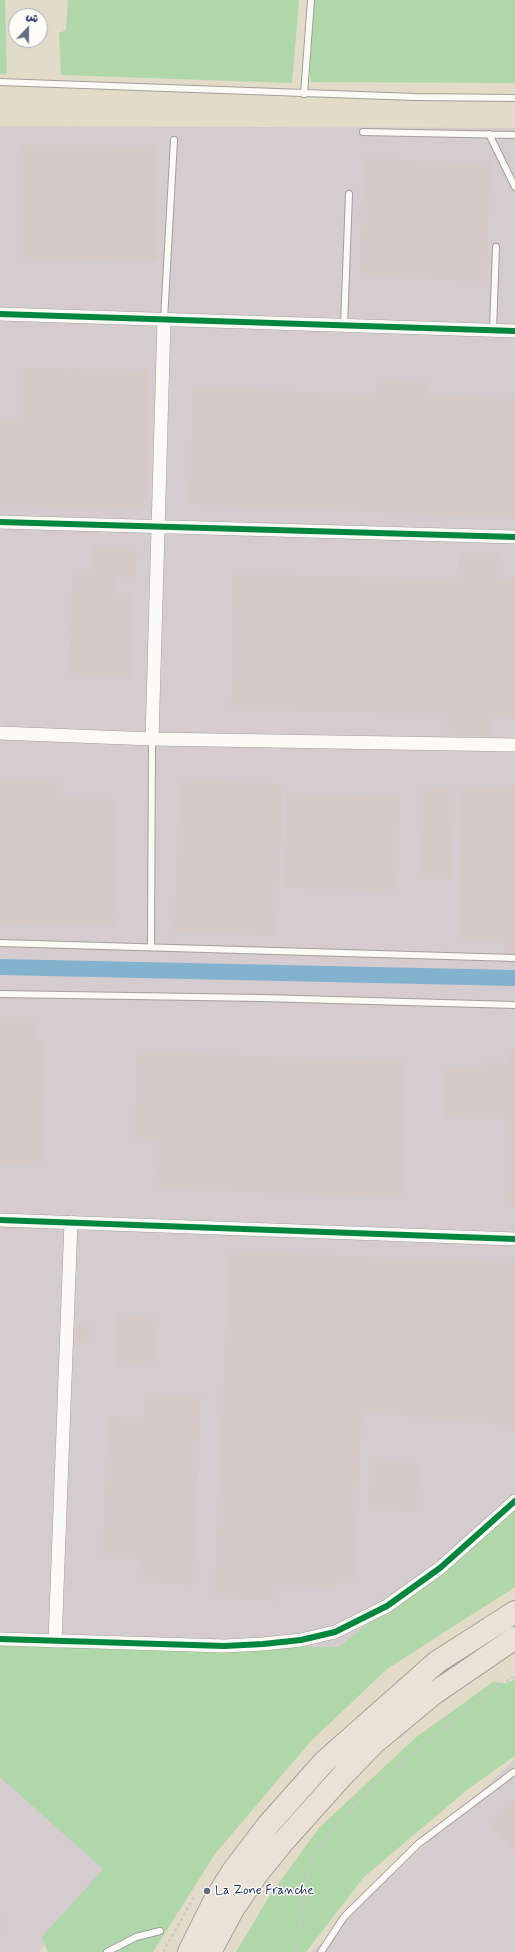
<!DOCTYPE html>
<html>
<head>
<meta charset="utf-8">
<style>
	body { margin:0 }
	#map { position:relative; width:515px; height:1952px; overflow:hidden; background:#e2dbc8; font-family:Mynerve,"Playpen Sans Arabic",sans-serif }
	canvas { display:block }
	.north { position:absolute; left:8px; top:8px; width:40px; height:40px; box-sizing:border-box; background:#fdfcf7; border:1px solid #a3aaba; border-radius:50%; rotate:22deg; font-size:11px; font-weight:700; line-height:16px; text-align:center; color:#1b2f5e }
	.north::after { content:''; display:block; margin:auto; width:14px; height:18px; background:#616b83; clip-path:polygon(50% 0,100% 100%,50% 72%,0 100%) }
</style>
</head>
<body>
<div id="map">
<canvas width="515" height="1952"></canvas>
<div class="north">ش</div>
</div>
<script>
const c = document.querySelector('canvas').getContext('2d');
c.lineJoin = 'round';
function fill(path, color) {
  c.fillStyle = color;
  c.fill(path, 'evenodd');
}
function toPath(rows) {
  const path = new Path2D();
  for (const r of rows) {
    path.moveTo(r[0], r[1]);
    for (let i = 2; i < r.length; i += 2) path.lineTo(r[i], r[i + 1]);
  }
  return path;
}
function stroke(path, color, width, dash) {
  c.strokeStyle = color;
  c.lineWidth = width;
  c.lineCap = dash ? 'butt' : 'round';
  c.setLineDash(dash || []);
  c.stroke(path);
}
function write(font, color, halo, rows, align = 'center') {
  c.font = font + ' Mynerve,sans-serif';
  c.lineWidth = 3;
  c.setLineDash([]);
  c.textBaseline = 'middle';
  c.strokeStyle = halo;
  c.fillStyle = color;
  for (const [text, x, y, turn = 0] of rows) {
    c.save();
    c.translate(x, y);
    c.rotate((+turn || 0) * Math.PI / 180);
    c.textAlign = isNaN(turn) ? turn : align;
    if (halo) c.strokeText(text, 0, 0);
    c.fillText(text, 0, 0);
    c.restore();
  }
}
const industrial = toPath([
	[0,126,515,128,515,1520,38,1952,0,1952],
	[515,1759,515,1952,312,1952]
]);
const green = toPath([
	[0,0,5,0,7,74,0,74],
	[68,0,299,0,292,83,61,75,59,33,66,30],
	[314,0,515,0,515,83,311,82,309,68],
	[515,1503,515,1587,387,1669,310,1742,215,1854,153,1952,48,1952,42,1937,103,1869,0,1777,0,1645,339,1647],
	[515,1680,515,1756,468,1789,364,1877,306,1952,236,1952,270,1895,319,1828,415,1738,493,1682,506,1683]
]);
const canal = toPath([
	[0,967,515,978]
]);
const building = toPath([
	[22,145,157,146,157,260,23,261],
	[364,158,491,164,486,282,359,276],
	[23,368,148,370,146,509,0,505,0,418,22,419],
	[376,381,429,383,429,395,515,399,515,518,189,504,193,387,375,395],
	[92,547,137,549,136,577,118,577,117,594,133,595,131,678,69,675,72,569,91,570],
	[459,553,498,553,498,580,515,580,515,716,491,715,490,736,447,735,447,714,231,710,233,574,458,579],
	[180,780,282,784,277,936,174,932],
	[0,781,63,782,63,798,115,799,114,926,0,924],
	[423,787,455,788,452,879,421,877],
	[462,788,515,789,515,956,504,956,504,942,460,940],
	[287,793,400,797,398,891,285,888],
	[0,1017,38,1018,37,1040,44,1040,42,1164,0,1164],
	[507,1051,515,1051,515,1202,505,1202,506,1119,443,1118,444,1068,485,1069,485,1062,507,1062],
	[137,1052,405,1061,402,1197,158,1189,159,1142,134,1141],
	[229,1251,515,1263,515,1426,362,1412,355,1579,337,1578,337,1587,279,1585,279,1601,214,1598],
	[117,1316,158,1317,157,1359,154,1359,154,1366,116,1365],
	[76,1322,89,1323,89,1343,76,1343],
	[145,1393,201,1395,193,1585,137,1582,138,1559,102,1558,108,1416,144,1418],
	[370,1461,419,1463,417,1512,368,1510],
	[515,1800,515,1850,490,1825],
	[0,1916,9,1925,0,1934]
]);
const path = toPath([
	[163,1952,194,1897],
	[295,1952,309,1866,320,1843,374,1785,484,1695,515,1676]
]);
const lane = toPath([
	[0,82,415,97,515,98],
	[304,94,311,0],
	[363,132,515,135],
	[489,134,515,187],
	[164,320,174,140],
	[344,326,349,194],
	[493,330,496,247],
	[0,943,515,958],
	[151,946,152,739],
	[0,994,262,998,515,1005],
	[107,1952,136,1937,160,1931],
	[321,1952,344,1917,418,1844,514,1772]
]);
const street = toPath([
	[0,314,515,331],
	[0,522,515,537],
	[0,733,152,739,515,745],
	[152,739,164,320],
	[0,1220,515,1239],
	[0,1639,224,1646,263,1644,301,1640,335,1632,387,1606,440,1568,515,1501],
	[55,1641,71,1222]
]);
const highway = toPath([
	[189,1952,215,1900,233,1871,268,1825,324,1762,437,1662,515,1612],
	[210,1952,233,1909,257,1874,282,1843,343,1775,374,1743,433,1694,515,1638]
]);
const cycleway = toPath([
	[0,314,515,331],
	[0,522,515,537],
	[0,1220,515,1239],
	[0,1639,224,1646,263,1644,301,1640,335,1632,387,1606,440,1568,515,1501]
]);
const markers = [
	[207,1891,4,"#616b83"]
];
const poiNames = [
	["La Zone Franche",215,1891]
];
fill(industrial, '#d5cccf');
fill(green, '#b0d7aa');
stroke(canal, '#83b2ce', 16);
fill(building, '#d5cac8');
stroke(lane, '#a2a09b', 8);
stroke(street, '#a2a09b', 14);
stroke(highway, '#a2a09b', 24);
stroke(path, '#c9c9c8', 2.5, [3, 3]);
stroke(lane, '#fbfaf7', 6);
stroke(street, '#fbfaf7', 13);
stroke(highway, '#eae2d6', 22);
stroke(cycleway, '#00873e', 6);
for (const [x, y, r, color] of markers) {
  const dot = new Path2D();
  dot.arc(x, y, r, 0, 2 * Math.PI);
  c.fillStyle = color;
  c.fill(dot);
  stroke(dot, '#fdfcf7', 1.5);
}
write('13px', '#1b2f5e', '#fdfcf7', poiNames, 'left');
</script>
</body>
</html>
